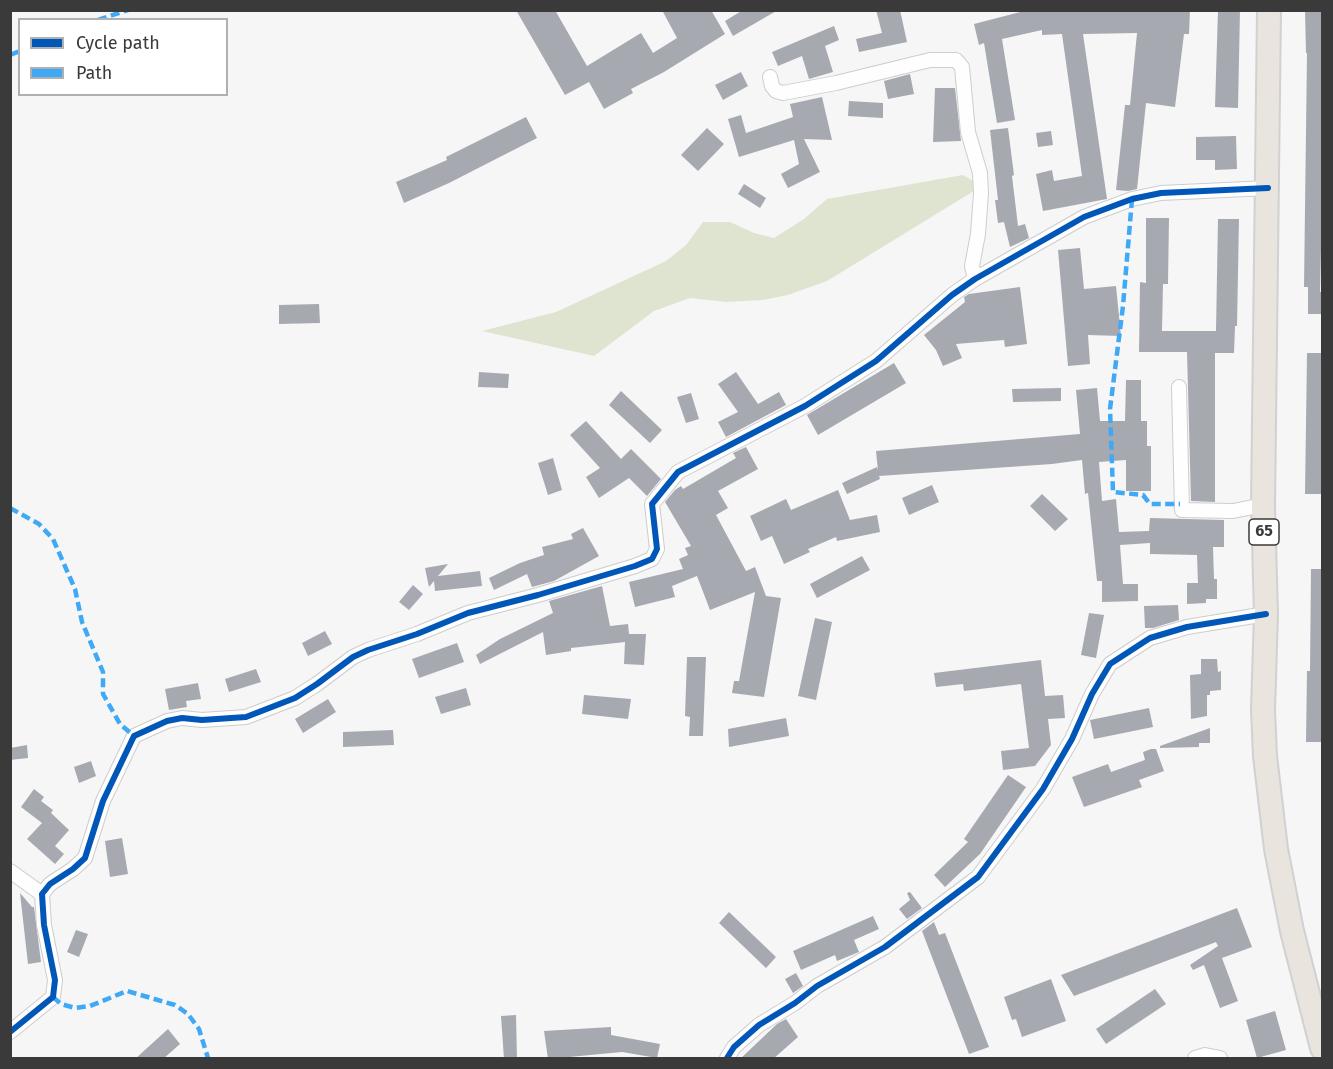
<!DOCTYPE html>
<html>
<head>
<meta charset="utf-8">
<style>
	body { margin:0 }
	#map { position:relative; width:1333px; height:1069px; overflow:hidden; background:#f6f6f7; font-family:"Fira Sans",sans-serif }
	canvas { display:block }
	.frame { position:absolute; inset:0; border:12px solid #3a3a3b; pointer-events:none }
	.legend { position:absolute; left:18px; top:18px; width:210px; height:78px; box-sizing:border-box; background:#fff; border:2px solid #b0b0b1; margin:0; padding:8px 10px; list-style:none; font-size:18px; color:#3a3a3b }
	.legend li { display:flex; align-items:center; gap:12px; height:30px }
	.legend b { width:30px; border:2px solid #b0b0b1 }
</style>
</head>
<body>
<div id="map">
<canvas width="1333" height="1069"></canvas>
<div class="frame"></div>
<ul class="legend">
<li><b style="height:8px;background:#0057b8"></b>Cycle path</li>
<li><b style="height:8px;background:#3fa9f5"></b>Path</li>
</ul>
</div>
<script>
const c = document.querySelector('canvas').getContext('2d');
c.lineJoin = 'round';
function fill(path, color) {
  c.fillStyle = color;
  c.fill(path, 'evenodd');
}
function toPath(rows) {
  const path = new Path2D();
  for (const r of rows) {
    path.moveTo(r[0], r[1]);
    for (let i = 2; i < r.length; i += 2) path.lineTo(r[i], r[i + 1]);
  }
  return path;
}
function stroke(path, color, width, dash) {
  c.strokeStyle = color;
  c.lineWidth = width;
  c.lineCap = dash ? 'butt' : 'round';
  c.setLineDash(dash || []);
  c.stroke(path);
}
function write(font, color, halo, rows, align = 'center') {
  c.font = font + ' "Fira Sans",sans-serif';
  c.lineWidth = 6;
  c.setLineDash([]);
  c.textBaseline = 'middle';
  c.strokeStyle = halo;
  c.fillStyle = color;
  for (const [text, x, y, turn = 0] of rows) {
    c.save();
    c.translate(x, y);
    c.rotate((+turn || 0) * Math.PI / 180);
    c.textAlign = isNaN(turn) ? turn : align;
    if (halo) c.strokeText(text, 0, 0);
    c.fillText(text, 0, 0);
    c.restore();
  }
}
const green = toPath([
	[963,175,982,186,827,281,788,295,763,300,726,302,690,298,654,311,594,356,482,331,556,312,666,261,686,245,703,222,730,222,754,233,774,238,804,219,827,199]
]);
const building = toPath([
	[516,10,555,10,587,66,641,33,653,53,677,38,662,10,711,10,725,34,664,72,631,89,633,93,604,109,589,82,565,95],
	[743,10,778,10,733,36,725,21],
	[876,10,900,10,907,42,859,52,856,39,882,33],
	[1028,10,1190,10,1189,34,1184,34,1175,107,1146,103,1137,189,1128,191,1116,190,1125,105,1130,105,1137,33,1083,34,1107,199,1043,211,1036,174,1052,170,1054,181,1082,176,1062,34,1042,35,1042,30,1002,39,1015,120,997,123,984,43,979,45,974,24],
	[1218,10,1240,10,1238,108,1215,107],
	[1305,10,1323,10,1323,250,1321,250,1320,292,1323,292,1323,314,1308,314,1308,287,1304,287,1307,53,1306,53],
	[834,26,839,40,825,46,833,72,809,79,802,56,778,66,772,52],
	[741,72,748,86,723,100,715,85],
	[910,74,914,94,888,99,884,81],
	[935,88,955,88,961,141,933,142],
	[822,97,832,140,804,139,820,172,788,188,781,174,799,164,794,140,739,157,728,119,741,115,746,133,793,117,790,104],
	[849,101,883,103,883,118,848,116],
	[526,117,537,138,449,183,404,203,396,182,447,160,446,157],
	[707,128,724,144,698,171,681,155],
	[1008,128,1014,175,1012,176,1018,226,1025,224,1029,238,1010,247,1004,222,998,223,995,200,998,200,990,130],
	[1051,131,1053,145,1038,147,1036,133],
	[1236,136,1237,169,1215,170,1215,160,1196,160,1196,137],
	[744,184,766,198,760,208,738,194],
	[1146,218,1169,218,1168,284,1163,284,1162,331,1216,331,1218,219,1239,219,1237,326,1235,326,1234,353,1215,353,1215,502,1191,501,1187,352,1139,352,1140,282,1146,283],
	[1080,248,1084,289,1116,286,1121,336,1088,335,1090,364,1068,366,1058,250],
	[1020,287,1027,344,1005,347,1004,340,956,344,962,358,943,366,936,350,924,335,965,302,964,297,969,294],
	[319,304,320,323,279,324,279,305],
	[1307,353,1323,353,1323,494,1305,494],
	[894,363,906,383,818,435,807,415],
	[479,372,509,374,508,388,478,387],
	[736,372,758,404,779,392,786,405,726,437,718,422,738,412,718,384],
	[1126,380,1141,380,1141,421,1147,421,1147,446,1151,446,1151,491,1126,491,1126,460,1099,462,1102,501,1116,499,1119,532,1149,531,1150,518,1224,520,1224,547,1213,547,1214,579,1217,579,1217,599,1206,599,1206,603,1187,604,1187,583,1198,583,1197,555,1150,554,1150,543,1120,545,1123,584,1138,584,1138,601,1102,602,1102,581,1097,581,1088,493,1085,494,1082,460,1052,464,879,476,880,479,847,494,842,483,877,467,878,471,876,451,1080,434,1076,390,1097,388,1100,421,1125,421],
	[1061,388,1061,401,1013,402,1012,389],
	[621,391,662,430,650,443,609,405],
	[691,393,699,419,686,423,677,397],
	[586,421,621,459,631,449,661,479,647,496,629,478,599,498,586,477,600,468,570,435],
	[746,447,758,469,718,491,728,508,716,515,746,571,755,567,766,596,781,598,764,697,732,693,734,681,739,681,755,592,710,610,697,576,672,586,675,597,635,607,629,582,683,569,679,559,688,555,685,548,691,546,665,502,675,490,681,486,683,489,736,458,733,453],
	[553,458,562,490,548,495,538,463],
	[932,485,939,502,909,515,902,498],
	[838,490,850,520,877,515,880,532,837,541,836,537,808,549,810,552,784,564,772,536,761,541,750,516,786,499,791,510],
	[1042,494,1068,519,1055,531,1030,506],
	[583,528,599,556,554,581,532,587,527,574,494,590,489,578,520,563,544,555,542,547,573,539,571,534],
	[862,556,870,570,817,598,810,584],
	[448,564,438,576,480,571,482,586,435,591,434,581,429,587,425,568],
	[1311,569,1323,569,1322,742,1306,742,1307,671,1310,671],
	[413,585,423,594,409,610,399,602],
	[602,586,610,626,628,624,629,634,646,634,644,665,624,664,625,642,571,648,571,651,546,655,543,632,480,664,476,655,500,639,553,613,549,601],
	[1178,605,1179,620,1153,628,1145,628,1144,606],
	[1089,613,1104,615,1096,658,1081,655],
	[815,618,832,622,816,700,798,696],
	[325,631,332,644,308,656,302,643],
	[457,643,464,662,419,678,412,659],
	[687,657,706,657,703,736,689,736,690,717,685,716],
	[1201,659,1217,659,1218,672,1221,671,1221,690,1210,691,1210,695,1207,695,1207,716,1191,719,1190,675,1201,674],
	[1041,660,1045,696,1063,695,1065,718,1048,719,1051,745,1035,766,1003,770,1001,751,1029,748,1021,684,964,691,963,684,936,687,934,673],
	[256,669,261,682,229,692,225,679],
	[198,683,201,699,186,701,187,707,169,710,165,689],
	[466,688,471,705,441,714,435,697],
	[584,695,631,699,628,719,582,714],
	[328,699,336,712,303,733,295,719],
	[1149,708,1153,727,1094,739,1090,720],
	[786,718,789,736,729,747,728,729],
	[1210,728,1210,743,1199,743,1199,747,1160,748,1160,746],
	[393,730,394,745,343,747,343,732],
	[27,745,28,758,10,760,10,748],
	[1151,749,1156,749,1164,771,1139,780,1142,787,1084,807,1072,777,1108,764,1111,772,1145,760,1143,752],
	[91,761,96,776,79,783,74,767],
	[1008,775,1026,787,980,854,945,887,934,875,968,842,964,839],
	[34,789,44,797,41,801,53,810,51,813,69,830,55,846,64,854,55,864,27,839,42,823,21,807],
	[122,838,128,874,110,877,105,841],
	[910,892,922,908,907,919,899,909,910,900,907,893],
	[20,893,32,907,34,907,41,962,28,964],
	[1237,908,1252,947,1222,958,1238,1001,1220,1008,1204,965,1193,970,1190,965,1218,946,1216,942,1074,996,1061,975],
	[729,912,776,957,766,968,719,923],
	[873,916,879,929,854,940,859,952,837,961,835,955,801,970,793,951],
	[934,922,939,935,945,933,989,1047,969,1054,922,931],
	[76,930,88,934,79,957,67,952],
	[796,973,803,986,793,993,785,979],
	[1051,979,1066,1021,1022,1037,1016,1019,1012,1020,1004,997],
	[1155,989,1166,1004,1106,1044,1096,1029],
	[1275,1011,1286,1050,1257,1058,1246,1020],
	[516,1015,517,1059,504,1059,501,1016],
	[786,1019,798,1037,773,1059,740,1059,777,1024],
	[611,1027,611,1035,660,1044,657,1058,622,1052,548,1059,544,1031],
	[168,1029,180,1044,163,1059,135,1059]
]);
const street = toPath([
	[770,77,772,86,776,91,783,93,836,83,930,60,956,60,962,67,968,132,980,173,981,193,978,234,972,266,975,279],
	[1179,387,1182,510,1233,511,1263,505],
	[10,871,42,894],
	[10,1032,53,997,55,980,44,925,42,894,50,884,73,869,85,858,103,801,134,736,167,721,182,718,202,720,246,717,295,698,317,684,353,657,368,650,417,634,468,613,538,595,635,566,652,559,657,549,652,504,678,472,805,406,876,361,952,295,975,279,1084,217,1132,199,1161,193,1268,188],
	[727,1058,734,1047,759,1025,795,1003,817,986,885,947,978,877,1043,789,1072,739,1092,694,1110,664,1150,638,1187,627,1266,614],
	[1195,1058,1205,1055,1220,1058]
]);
const primary = toPath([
	[1269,10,1263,505,1266,614,1263,710,1265,756,1276,849,1292,931,1322,1048]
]);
const quiet = toPath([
	[98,20,128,10],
	[10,55,20,51],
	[1132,199,1123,306,1110,409,1113,492,1143,495,1150,504,1180,504],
	[10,508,39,524,53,539,75,589,82,622,103,672,103,694,120,724,134,736],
	[53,997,61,1004,75,1008,90,1006,127,991,175,1005,188,1014,199,1029,208,1058]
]);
const cycleway = toPath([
	[10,1032,53,997,55,980,44,925,42,894,50,884,73,869,85,858,103,801,134,736,167,721,182,718,202,720,246,717,295,698,317,684,353,657,368,650,417,634,468,613,538,595,635,566,652,559,657,549,652,504,678,472,805,406,876,361,952,295,975,279,1084,217,1132,199,1161,193,1268,188],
	[727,1058,734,1047,759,1025,795,1003,817,986,885,947,978,877,1043,789,1072,739,1092,694,1110,664,1150,638,1187,627,1266,614]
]);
const shields = [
	[1264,532,30]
];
const shieldNames = [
	["65",1264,532]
];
fill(green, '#dee4d0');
fill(building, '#a7a9b1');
stroke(street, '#cdcdce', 16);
stroke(primary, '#d1d1d1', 26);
stroke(street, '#fefefe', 14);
stroke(primary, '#e9e4de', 22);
stroke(quiet, '#3fa9f5', 4.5, [9, 4.5]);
stroke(cycleway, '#0057b8', 6);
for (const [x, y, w] of shields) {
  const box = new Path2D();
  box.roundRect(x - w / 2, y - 13, w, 26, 4.5);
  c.fillStyle = '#fff';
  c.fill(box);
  stroke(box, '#3a3a3b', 1.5);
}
write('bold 16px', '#3a3a3b', null, shieldNames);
</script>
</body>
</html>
